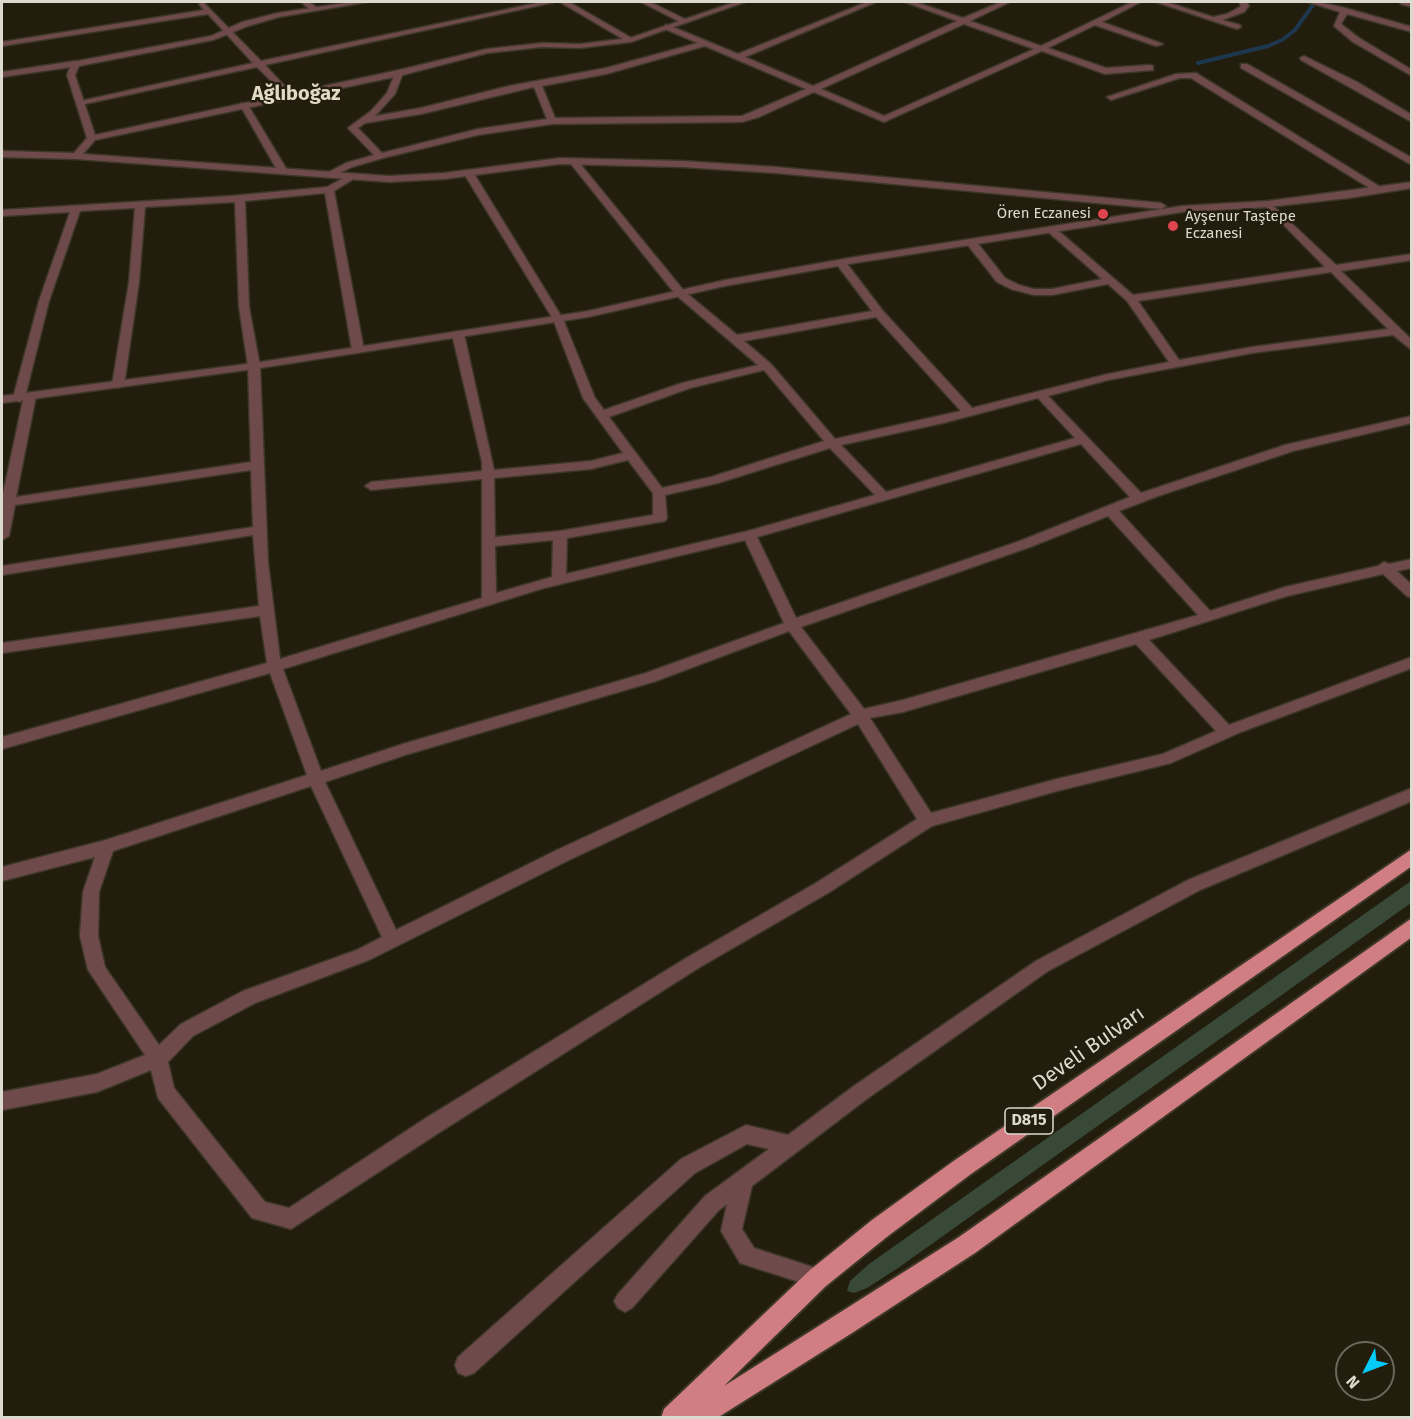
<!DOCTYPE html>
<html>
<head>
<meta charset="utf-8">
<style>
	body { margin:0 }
	#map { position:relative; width:1413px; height:1419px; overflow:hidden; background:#221d0c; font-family:"Fira Sans",sans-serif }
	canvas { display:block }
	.frame { position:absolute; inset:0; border:3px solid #dcd9cf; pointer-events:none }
	.north { position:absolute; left:1335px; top:1341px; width:60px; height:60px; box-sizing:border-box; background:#221d0c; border:2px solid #6c685a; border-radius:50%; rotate:228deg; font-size:16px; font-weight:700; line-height:24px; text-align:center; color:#dcd9cf }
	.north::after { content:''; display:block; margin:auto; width:21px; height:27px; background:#06cbf9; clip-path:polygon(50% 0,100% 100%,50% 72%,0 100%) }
</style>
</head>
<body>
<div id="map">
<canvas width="1413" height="1419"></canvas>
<div class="frame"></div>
<div class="north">N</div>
</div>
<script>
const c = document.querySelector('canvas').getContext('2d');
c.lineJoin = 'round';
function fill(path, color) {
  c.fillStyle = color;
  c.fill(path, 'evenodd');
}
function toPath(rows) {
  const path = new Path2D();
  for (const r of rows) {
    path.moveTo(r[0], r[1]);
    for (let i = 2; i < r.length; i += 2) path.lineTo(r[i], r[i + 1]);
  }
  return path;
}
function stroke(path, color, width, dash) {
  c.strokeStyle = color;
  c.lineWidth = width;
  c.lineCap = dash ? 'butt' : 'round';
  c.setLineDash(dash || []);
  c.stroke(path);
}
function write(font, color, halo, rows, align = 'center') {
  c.font = font + ' "Fira Sans",sans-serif';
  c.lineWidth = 5;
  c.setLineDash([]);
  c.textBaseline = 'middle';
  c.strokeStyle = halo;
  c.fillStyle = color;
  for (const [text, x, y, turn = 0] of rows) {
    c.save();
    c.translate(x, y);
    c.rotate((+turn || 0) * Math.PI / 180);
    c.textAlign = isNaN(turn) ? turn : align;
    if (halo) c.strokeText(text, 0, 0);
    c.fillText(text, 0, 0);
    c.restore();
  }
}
const green = toPath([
	[1411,881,1411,903,898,1268,867,1288,854,1293,847,1291,850,1281,869,1264]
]);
const stream = toPath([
	[1198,63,1268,46,1282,40,1295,30,1315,2]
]);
const minor = toPath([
	[203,2,261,61,542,2,555,2,265,65,292,94,293,96,289,99,257,67,80,105,76,102,253,63,208,14,2,46,2,42,204,10,199,4,203,2],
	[301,2,309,2,319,9,312,11,301,2],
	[560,2,569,2,635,40,628,42,560,2],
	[641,2,650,2,689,21,682,23,641,2],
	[867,2,876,2,745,57,813,86,957,21,905,2,915,2,963,18,1001,2,1010,2,970,21,1041,46,1132,2,1141,2,1102,22,1163,44,1156,46,1095,25,1048,48,1106,68,1150,65,1153,66,1153,70,1105,74,1042,51,884,122,814,92,759,117,742,122,552,124,478,135,383,158,352,167,335,175,327,173,346,163,374,155,348,128,371,111,387,93,396,71,403,73,395,94,375,116,421,108,509,86,606,68,698,43,665,29,665,25,668,25,738,54,867,2],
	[964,24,1034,49,884,116,821,89,964,24],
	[705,46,806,89,742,116,555,118,542,86,606,74,705,46],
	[534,87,547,119,478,129,382,153,358,128,365,123,421,114,534,87],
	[1156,2,1166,2,1213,17,1227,14,1238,8,1241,6,1239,2,1247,2,1249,6,1244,12,1222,20,1240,25,1241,27,1237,29,1156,2],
	[1308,2,1319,2,1345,8,1412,27,1412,32,1347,14,1341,24,1359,38,1412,70,1412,76,1353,42,1334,26,1340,12,1308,2],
	[1400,2,1412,2,1412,7,1401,4,1400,2],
	[1304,56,1357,82,1412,115,1412,122,1301,60,1300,58,1304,56],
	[75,61,78,62,78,66,2,77,2,72,75,61],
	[1241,64,1247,64,1412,158,1412,165,1241,68,1241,64],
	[1196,73,1382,188,1384,190,1376,192,1191,78,1180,78,1111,100,1107,97,1176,74,1196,73],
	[241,103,248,105,287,170,285,172,277,170,240,105,241,103],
	[571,160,577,160,684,291,737,335,872,311,835,262,844,260,883,311,972,408,1108,374,1169,362,1127,301,1108,284,1052,295,1034,295,1011,289,997,282,967,244,967,240,975,240,1005,278,1019,285,1034,289,1052,289,1102,279,1046,230,1055,228,1133,295,1325,267,1265,206,1265,202,1268,201,1336,265,1412,254,1412,260,1341,271,1412,340,1412,350,1393,335,1252,353,1108,380,1048,396,1141,493,1285,445,1412,416,1412,423,1293,451,1158,496,1119,511,1210,611,1285,587,1378,566,1384,562,1389,564,1412,559,1412,568,1397,571,1412,585,1412,598,1407,596,1383,574,1287,596,1149,640,1229,725,1412,657,1412,668,1241,732,1171,763,1057,791,932,826,828,893,700,967,440,1132,291,1229,252,1218,158,1098,151,1070,97,1092,2,1110,2,1092,97,1074,145,1055,88,970,80,936,83,892,95,857,2,881,2,867,106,840,307,775,270,673,2,749,2,737,267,663,260,616,2,653,2,643,259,606,253,535,2,575,2,566,253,527,251,470,15,505,9,536,2,540,2,499,23,400,19,402,13,398,39,301,70,212,2,216,2,210,231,196,327,187,347,176,355,178,334,191,364,350,358,353,352,350,325,193,245,201,249,307,260,366,268,563,280,659,482,598,482,479,371,490,365,486,371,482,482,471,482,462,452,334,454,332,458,331,464,334,494,470,591,461,623,453,583,398,553,319,463,172,465,170,473,172,563,319,595,398,604,410,682,383,758,365,676,295,571,164,571,160],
	[235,202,239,307,248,366,251,462,16,497,36,396,34,394,26,393,49,301,80,211,135,208,129,282,112,385,118,388,124,385,139,282,145,207,235,202],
	[1331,272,1388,329,1252,347,1179,360,1138,301,1331,272],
	[876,317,961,411,835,439,771,364,744,341,876,317],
	[764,370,824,441,711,477,662,488,609,417,690,388,764,370],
	[1038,398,1075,438,886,492,841,445,943,423,1038,398],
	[1081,444,1130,497,1020,541,796,618,757,537,1081,444],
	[830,448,875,495,748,531,566,574,567,538,665,521,667,518,665,495,718,483,830,448],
	[628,460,653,493,653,515,560,531,495,537,494,478,591,469,628,460],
	[1108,516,1198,615,903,700,864,709,801,627,1030,547,1108,516],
	[553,540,552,577,496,593,495,546,553,540],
	[745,540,784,623,646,673,403,744,321,771,283,669,544,588,745,540],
	[789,631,851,714,557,850,396,930,325,782,405,755,656,681,789,631],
	[1136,644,1216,731,1163,754,1057,779,931,813,870,718,903,712,1136,644],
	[858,724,917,819,816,883,688,957,426,1118,289,1208,265,1202,174,1088,168,1062,193,1036,255,1003,369,960,569,860,858,724],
	[311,786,382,937,357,950,243,991,181,1024,159,1045,105,967,98,936,99,892,113,851,311,786],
	[1412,788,1412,801,1200,890,1048,971,868,1098,752,1186,742,1229,754,1248,825,1271,828,1278,825,1285,818,1288,740,1263,721,1231,727,1204,719,1210,632,1308,625,1312,618,1308,614,1301,618,1294,705,1196,769,1149,747,1144,695,1173,474,1373,466,1376,458,1373,455,1365,458,1357,681,1159,746,1125,788,1135,854,1086,1036,961,1188,880,1412,788]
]);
const tertiary = toPath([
	[351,2,367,2,279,17,248,26,213,40,79,66,75,75,95,135,399,70,487,49,542,43,580,44,630,38,735,2,745,2,631,42,580,48,542,47,487,53,399,76,95,140,83,154,389,176,444,173,560,158,682,161,776,167,1161,203,1166,206,1161,209,776,173,682,167,560,164,444,179,389,182,76,159,2,157,2,151,74,153,87,138,67,75,72,62,211,36,242,22,278,13,351,2],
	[1412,182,1412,188,1349,198,1268,207,1182,212,855,263,725,286,588,317,254,369,2,403,2,396,254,363,588,311,725,280,855,257,1182,206,1268,201,1412,182]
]);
const trunk = toPath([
	[1412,849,1412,866,971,1174,888,1236,826,1286,724,1386,959,1237,1412,918,1412,937,975,1253,852,1333,717,1418,661,1418,664,1409,810,1270,872,1220,955,1160,1412,849]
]);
const markers = [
	[1103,214,6,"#e0444e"],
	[1173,226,6,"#e0444e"]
];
const farPoinames = [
	["Ören Eczanesi",1091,214],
	["Ayşenur Taştepe",1185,217,"left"],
	["Eczanesi",1185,234,"left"]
];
const shields = [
	[1029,1121,48]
];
const shieldNames = [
	["D815",1029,1121]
];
const farDistrictnames = [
	["Ağlıboğaz",296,94]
];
const nearStreetnames = [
	["Develi Bulvarı",1089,1049,-35]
];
fill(green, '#384a37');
stroke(stream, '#1d384e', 4);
stroke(minor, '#3c3727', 3);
stroke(tertiary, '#3c3727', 3);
stroke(trunk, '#3c3727', 4);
fill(minor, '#6f4a4b');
fill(tertiary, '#6f4a4b');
fill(trunk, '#d17e82');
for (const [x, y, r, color] of markers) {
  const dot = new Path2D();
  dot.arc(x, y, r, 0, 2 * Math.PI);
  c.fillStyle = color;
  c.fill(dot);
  stroke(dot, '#221d0c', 2);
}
write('15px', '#dcd9cf', '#221d0c', farPoinames, 'right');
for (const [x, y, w] of shields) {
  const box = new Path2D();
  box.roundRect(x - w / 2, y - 13, w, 26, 4.5);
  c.fillStyle = '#221d0c';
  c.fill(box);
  stroke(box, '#dcd9cf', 1.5);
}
write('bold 16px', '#dcd9cf', null, shieldNames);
write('bold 20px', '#e1dbc6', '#221d0c', farDistrictnames);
write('21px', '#dcd9cf', '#221d0c', nearStreetnames);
</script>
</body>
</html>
